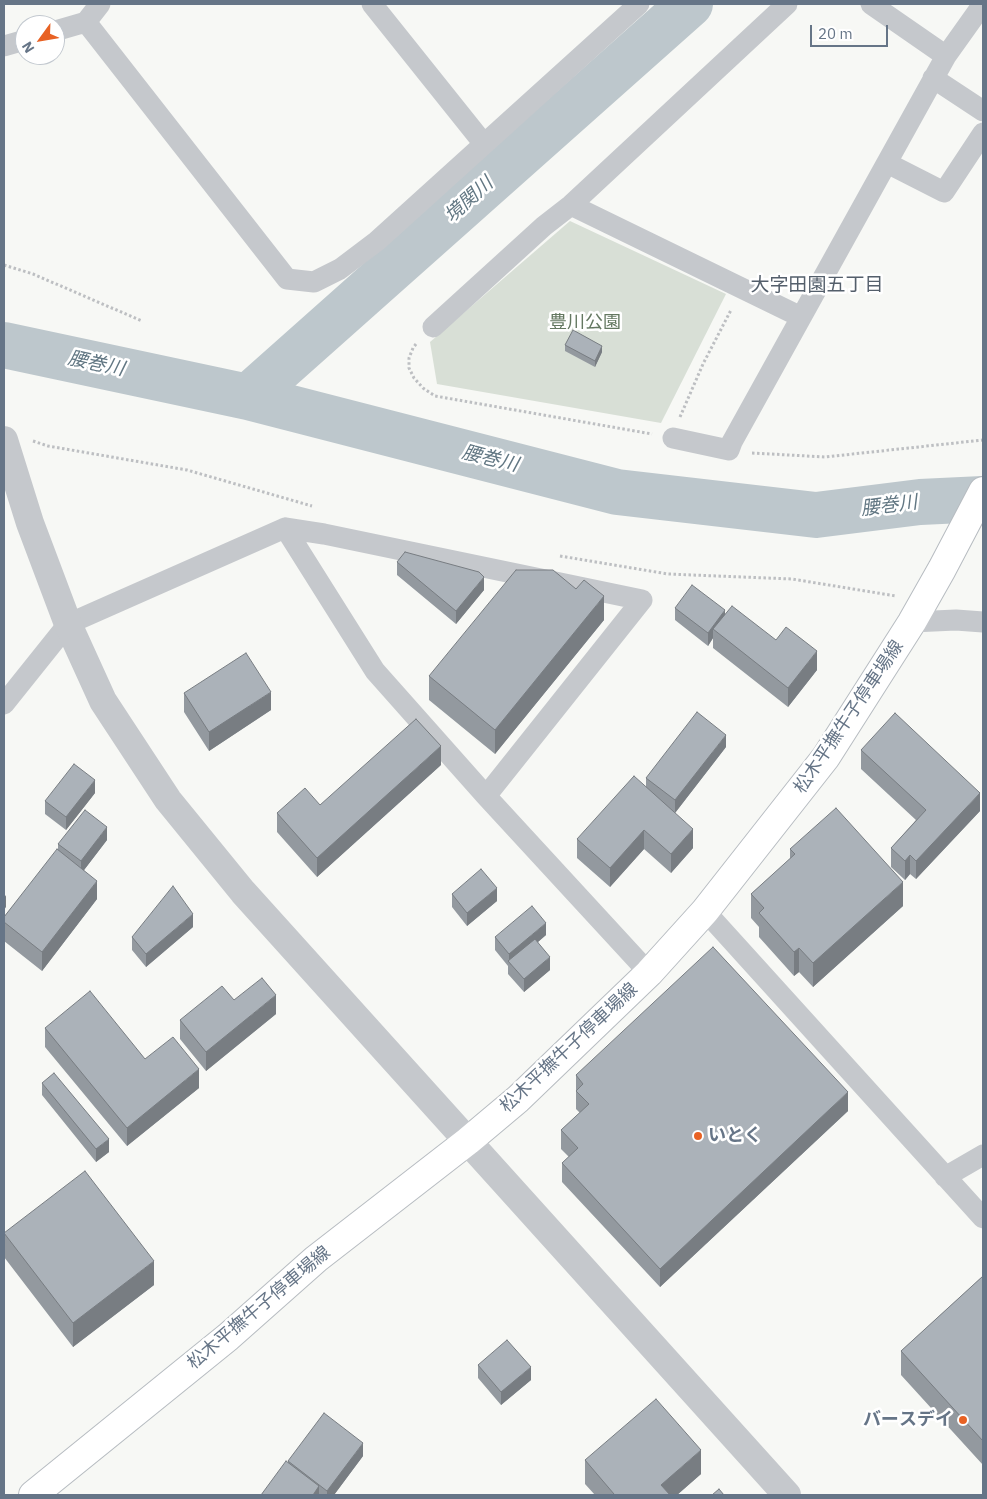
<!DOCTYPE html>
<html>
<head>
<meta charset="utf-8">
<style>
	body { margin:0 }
	#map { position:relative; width:987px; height:1499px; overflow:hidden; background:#f7f8f5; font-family:"IBM Plex Sans",sans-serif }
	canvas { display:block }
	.frame { position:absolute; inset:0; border:5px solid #667587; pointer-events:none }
	.north { position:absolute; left:15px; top:15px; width:50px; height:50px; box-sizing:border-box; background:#fff; border:1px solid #c2c8cf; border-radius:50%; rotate:238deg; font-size:14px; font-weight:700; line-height:20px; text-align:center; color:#667587 }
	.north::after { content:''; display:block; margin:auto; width:18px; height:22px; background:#e86224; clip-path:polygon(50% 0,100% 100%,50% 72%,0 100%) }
	.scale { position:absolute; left:810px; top:25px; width:78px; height:22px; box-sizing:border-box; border:2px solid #667587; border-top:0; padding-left:6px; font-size:15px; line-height:18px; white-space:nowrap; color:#667587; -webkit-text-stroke:4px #fff; paint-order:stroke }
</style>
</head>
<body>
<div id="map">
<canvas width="987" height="1499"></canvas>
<div class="frame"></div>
<div class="north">N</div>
<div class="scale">20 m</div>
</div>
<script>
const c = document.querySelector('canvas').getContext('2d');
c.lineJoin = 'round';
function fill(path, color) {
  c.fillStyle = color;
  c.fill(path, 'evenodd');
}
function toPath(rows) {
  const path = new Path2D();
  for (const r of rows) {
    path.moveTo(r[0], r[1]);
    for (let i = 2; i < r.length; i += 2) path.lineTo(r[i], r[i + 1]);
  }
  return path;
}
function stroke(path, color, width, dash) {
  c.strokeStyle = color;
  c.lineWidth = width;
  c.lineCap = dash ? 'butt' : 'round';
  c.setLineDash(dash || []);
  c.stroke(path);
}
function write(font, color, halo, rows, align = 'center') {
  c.font = font + ' "IBM Plex Sans","Noto Sans JP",sans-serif';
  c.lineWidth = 5;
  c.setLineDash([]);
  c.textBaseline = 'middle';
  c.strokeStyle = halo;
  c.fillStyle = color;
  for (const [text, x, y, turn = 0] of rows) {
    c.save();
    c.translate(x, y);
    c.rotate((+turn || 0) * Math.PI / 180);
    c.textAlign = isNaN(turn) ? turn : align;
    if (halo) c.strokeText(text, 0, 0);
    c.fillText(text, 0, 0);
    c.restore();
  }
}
const green = toPath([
	[570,221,726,294,661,423,437,384,430,342]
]);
const river = toPath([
	[4,345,248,397,617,492,816,515,920,502,983,499],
	[248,397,690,4]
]);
const path = toPath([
	[4,265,33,274,142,321],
	[416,344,413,348,409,358,409,368,414,378,423,388,435,396,652,434],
	[680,417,703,364,731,310],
	[33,441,48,446,187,470,312,506],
	[752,453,825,457,983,440],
	[560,556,668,574,792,579,896,596]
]);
const minor = toPath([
	[372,4,484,144],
	[871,4,946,56],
	[86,22,287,279,314,282,340,269,377,241,639,4],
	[55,31,86,22,100,4],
	[4,46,25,40],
	[933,78,983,111],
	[887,163,944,192,983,133],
	[571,205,801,317],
	[433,327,544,226,571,205,787,4],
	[673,438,729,450,732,442,946,56,983,4],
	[285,528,375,671,486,796,649,973],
	[912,622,956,620,983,622],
	[4,704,68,624,285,528,324,534,642,600,486,796],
	[705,911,983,1218],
	[945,1177,983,1155]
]);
const tertiary = toPath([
	[4,440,30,523,68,624,103,701,168,800,243,892,787,1495]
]);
const secondary = toPath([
	[33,1495,228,1337,316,1259,468,1141,518,1099,649,973,705,911,826,757,912,622,942,569,983,491]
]);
const wall = toPath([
	[565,345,602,352,595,367,565,351],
	[397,562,484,590,456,624,397,575],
	[576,589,604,620,495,754,429,700,429,676],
	[675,608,725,614,776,640,817,670,788,707,713,648,713,638,708,646,675,620],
	[184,693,271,710,209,751,184,712],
	[726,747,675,813,693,848,671,873,644,849,610,887,577,858,577,839,646,788,646,778],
	[861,750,980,811,916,879,910,874,905,880,891,867,891,848,916,820,861,769],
	[441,765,317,877,277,832,277,813,320,805],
	[95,793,66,830,45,814,45,801],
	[107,840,84,870,97,899,42,971,4,941,4,917,58,850,58,844],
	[790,849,903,906,813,987,799,972,794,976,759,937,759,927,751,918,751,894,790,859],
	[452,894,497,901,467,926,452,907],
	[193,927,146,967,132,950,132,937],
	[546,935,538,942,550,970,524,992,508,974,508,966,495,950,495,937],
	[276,1014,206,1071,180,1039,180,1020],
	[45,1028,145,1059,199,1088,127,1146,45,1047],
	[576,1075,848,1111,660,1287,562,1182,562,1163,569,1157,561,1149,561,1130,580,1113,576,1109],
	[42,1083,109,1152,96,1162,42,1095],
	[4,1233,154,1285,73,1347,4,1257],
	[983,1276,983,1465,901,1375,901,1351],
	[478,1365,531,1380,501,1405,478,1378],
	[363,1456,334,1495,261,1495,288,1462,288,1461],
	[585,1460,701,1474,677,1495,595,1495,585,1484]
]);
const shadedWall = toPath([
	[602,346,602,352,595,367,595,361],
	[484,577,484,590,456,624,456,611],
	[604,596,604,620,495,754,495,730],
	[725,610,725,623,713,629,713,638,708,646,708,633],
	[817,651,817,670,788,707,788,688],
	[271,692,271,710,209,751,209,732],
	[726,735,726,747,675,813,675,800],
	[441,746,441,765,317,877,317,858],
	[95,780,95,793,66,830,66,817],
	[980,793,980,811,916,879,916,861],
	[107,827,107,840,81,874,81,861],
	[693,829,693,848,671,873,671,854],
	[644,830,644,849,610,887,610,868],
	[910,855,910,874,905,880,905,861],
	[97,881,97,899,42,971,42,952],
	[903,882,903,906,813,987,813,963],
	[497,888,497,901,467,926,467,913],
	[6,895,6,907,4,910,4,898],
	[193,914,193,927,146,967,146,954],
	[546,923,546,935,511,965,509,962,509,954],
	[799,948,799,972,794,976,794,952],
	[550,957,550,970,524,992,524,979],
	[276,995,276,1014,206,1071,206,1052],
	[199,1069,199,1088,127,1146,127,1128],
	[848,1092,848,1111,660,1287,660,1269],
	[109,1139,109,1152,96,1162,96,1149],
	[154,1261,154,1285,73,1347,73,1323],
	[531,1367,531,1380,501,1405,501,1392],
	[363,1443,363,1456,334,1495,327,1495,327,1491],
	[701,1450,701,1474,677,1495,661,1495,661,1485],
	[319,1486,319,1495,313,1495]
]);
const building = toPath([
	[573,330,602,346,595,361,565,345,573,330],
	[405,552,479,572,484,577,456,611,397,562,405,552],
	[516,570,553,570,576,589,584,580,604,596,495,730,429,676,516,570],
	[692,585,725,610,708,633,675,608,692,585],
	[732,606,776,640,786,627,817,651,788,688,713,629,732,606],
	[246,653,271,692,209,732,184,693,246,653],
	[697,712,726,735,675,800,646,778,697,712],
	[895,713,980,793,916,861,910,855,905,861,891,848,926,810,861,750,895,713],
	[416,719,441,746,317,858,277,813,305,788,320,805,416,719],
	[74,764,95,780,66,817,45,801,74,764],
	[634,776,693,829,671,854,644,830,610,868,577,839,634,776],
	[836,808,903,882,813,963,799,948,794,952,759,913,764,908,751,894,795,854,790,849,836,808],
	[85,810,107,827,81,861,58,844,85,810],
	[57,849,97,881,42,952,4,922,4,917,57,849],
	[481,869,497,888,467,913,452,894,481,869],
	[173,886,193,914,146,954,132,937,173,886],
	[532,906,546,923,509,954,495,937,532,906],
	[535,939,550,957,524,979,508,961,535,939],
	[713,947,848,1092,660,1269,562,1163,578,1148,561,1130,589,1104,576,1091,583,1084,576,1075,713,947],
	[262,978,276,995,206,1052,180,1020,222,986,234,1000,262,978],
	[90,991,145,1059,173,1037,199,1069,127,1128,45,1028,90,991],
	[54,1073,109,1139,96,1149,42,1083,54,1073],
	[85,1171,154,1261,73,1323,4,1233,85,1171],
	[983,1276,983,1441,901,1351,983,1276],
	[507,1340,531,1367,501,1392,478,1365,507,1340],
	[656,1399,701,1450,661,1485,670,1495,612,1495,614,1494,585,1460,656,1399],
	[324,1413,363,1443,327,1491,288,1461,324,1413],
	[286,1461,319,1486,313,1495,261,1495,286,1461],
	[719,1489,724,1495,712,1495,719,1489]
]);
const markers = [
	[698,1136,5,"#e86224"],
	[963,1420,5,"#e86224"]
];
const parkNames = [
	["豊川公園",585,323]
];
const streetNames = [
	["松木平撫牛子停車場線",849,717,-56],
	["松木平撫牛子停車場線",569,1048,-43],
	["松木平撫牛子停車場線",259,1308,-40]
];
const poiNames = [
	["いとく",708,1136],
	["バースデイ",953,1420,"right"]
];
const waterNames = [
	["境関川",469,200,-42],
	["腰巻川",96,364,12],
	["腰巻川",490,459,14],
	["腰巻川",889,506,-7]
];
const neighbourhoodNames = [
	["大字田園五丁目",817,286]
];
fill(green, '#d8dfd6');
stroke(river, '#bdc7cc', 46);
stroke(secondary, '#b7bcc1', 30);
stroke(path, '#bdbfc2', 3, [2.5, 2.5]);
stroke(minor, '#c5c8cc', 21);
stroke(tertiary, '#c5c8cc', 28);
stroke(secondary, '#fff', 28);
fill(wall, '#93999f');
fill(shadedWall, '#787d82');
fill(building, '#abb2b9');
stroke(building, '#787d82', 1);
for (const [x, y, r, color] of markers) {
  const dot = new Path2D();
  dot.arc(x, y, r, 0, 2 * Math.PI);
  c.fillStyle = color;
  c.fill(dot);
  stroke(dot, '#fff', 2);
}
write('18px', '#647861', '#fff', parkNames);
write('18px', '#667587', '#fff', streetNames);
write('bold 18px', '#667587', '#fff', poiNames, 'left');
write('italic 19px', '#627783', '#fff', waterNames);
write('19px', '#545f6b', '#fff', neighbourhoodNames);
</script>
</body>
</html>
